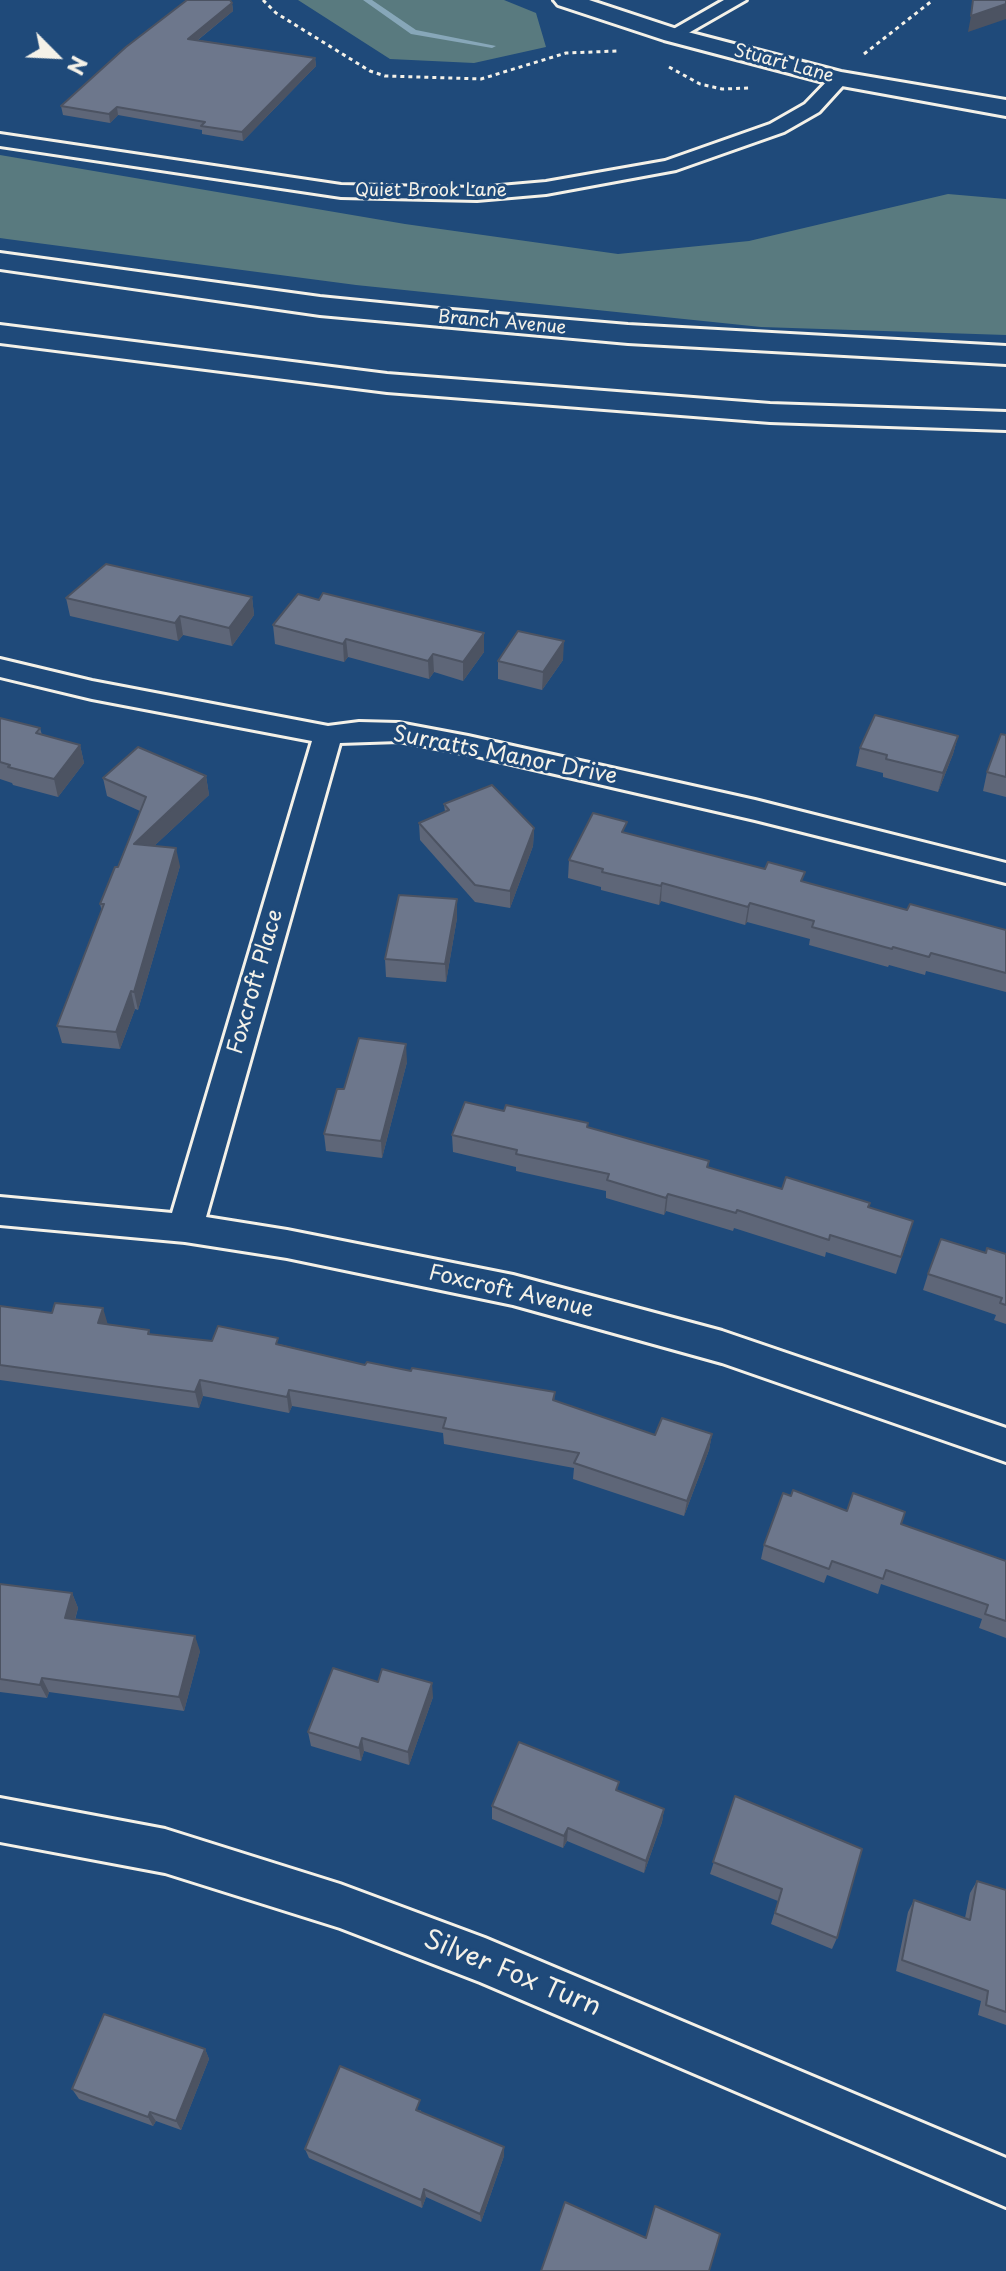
<!DOCTYPE html>
<html>
<head>
<meta charset="utf-8">
<style>
	body { margin:0 }
	#map { position:relative; width:1006px; height:2271px; overflow:hidden; background:#1f4a7a; font-family:"Playpen Sans",sans-serif }
	canvas { display:block }
	.north { position:absolute; left:16px; top:16px; width:80px; height:80px; -webkit-text-stroke:6px #1f4a7a; paint-order:stroke; rotate:114deg; font-size:22px; font-weight:700; line-height:32px; text-align:center; color:#f4f1e8 }
	.north::after { content:''; display:block; margin:auto; width:28px; height:36px; background:#f4f1e8; clip-path:polygon(50% 0,100% 100%,50% 72%,0 100%) }
</style>
</head>
<body>
<div id="map">
<canvas width="1006" height="2271"></canvas>
<div class="north">N</div>
</div>
<script>
const c = document.querySelector('canvas').getContext('2d');
c.lineJoin = 'round';
function fill(path, color) {
  c.fillStyle = color;
  c.fill(path, 'evenodd');
}
function toPath(rows) {
  const path = new Path2D();
  for (const r of rows) {
    path.moveTo(r[0], r[1]);
    for (let i = 2; i < r.length; i += 2) path.lineTo(r[i], r[i + 1]);
  }
  return path;
}
function stroke(path, color, width, dash) {
  c.strokeStyle = color;
  c.lineWidth = width;
  c.lineCap = dash ? 'butt' : 'round';
  c.setLineDash(dash || []);
  c.stroke(path);
}
function write(font, color, halo, rows, align = 'center') {
  c.font = font + ' "Playpen Sans",sans-serif';
  c.lineWidth = 6;
  c.setLineDash([]);
  c.textBaseline = 'middle';
  c.strokeStyle = halo;
  c.fillStyle = color;
  for (const [text, x, y, turn = 0] of rows) {
    c.save();
    c.translate(x, y);
    c.rotate((+turn || 0) * Math.PI / 180);
    c.textAlign = isNaN(turn) ? turn : align;
    if (halo) c.strokeText(text, 0, 0);
    c.fillText(text, 0, 0);
    c.restore();
  }
}
const green = toPath([
	[298,0,504,0,536,13,546,47,474,63,390,59],
	[0,155,405,224,618,254,749,241,948,194,1006,199,1006,335,761,327,356,285,7,239,0,238]
]);
const stream = toPath([
	[363,0,372,0,416,30,496,46,492,48,411,34,363,0]
]);
const path = toPath([
	[263,0,276,13,370,71,385,76,481,79,566,53,618,51],
	[864,54,933,0],
	[669,67,700,84,722,89,750,88]
]);
const street = toPath([
	[724,0,746,0,678,39,672,40,663,35,724,0],
	[840,73,849,79,819,112,784,132,676,170,546,194,477,200,341,197,0,146,0,134,341,185,477,188,546,182,665,161,770,124,805,104,833,75,840,73],
	[0,659,92,681,328,726,359,722,399,723,468,736,755,800,1006,863,1006,883,755,820,468,754,399,741,340,743,206,1217,287,1230,513,1275,722,1331,1006,1428,1006,1462,722,1363,513,1305,287,1258,185,1242,0,1225,0,1197,172,1213,312,741,92,699,0,677,0,659],
	[0,1798,165,1829,340,1884,485,1938,1006,2158,1006,2207,480,1982,340,1928,165,1873,0,1842,0,1798]
]);
const secondary = toPath([
	[554,0,589,0,680,30,841,72,1006,100,1006,116,831,84,664,40,558,5,554,0]
]);
const highway = toPath([
	[0,253,320,297,440,309,628,325,1006,346,1006,364,628,343,320,315,0,269,0,253],
	[0,325,387,374,770,404,1006,412,1006,430,770,422,387,392,0,343,0,325]
]);
const wall = toPath([
	[232,3,233,11,198,40,315,58,316,66,243,141,202,134,202,130,118,115,110,123,63,115,61,106],
	[252,597,254,615,232,646,183,635,178,641,70,616,66,598],
	[273,625,484,652,463,681,434,672,429,679,348,657,344,662,275,644],
	[563,660,542,690,498,679,498,661],
	[0,718,40,728,42,735,80,745,84,763,58,797,13,785,12,783,0,779],
	[1006,735,1006,797,983,791,987,772],
	[958,736,953,754,938,792,883,777,883,773,856,766,860,748],
	[206,776,209,795,154,846,180,866,138,1010,135,1009,120,1049,62,1043,57,1026,102,912,100,904,118,867,140,811,107,796,103,778],
	[444,804,534,828,533,846,510,908,475,902,420,840,419,823,445,812],
	[627,833,907,910,1006,930,1006,992,926,971,925,975,889,965,888,967,809,945,810,939,747,922,745,925,661,901,659,905,601,890,601,887,568,878,569,860],
	[457,899,457,918,446,982,386,977,385,959],
	[407,1062,382,1158,326,1151,324,1134,344,1089],
	[588,1127,709,1161,708,1168,782,1189,869,1207,908,1238,896,1274,826,1252,825,1257,734,1228,733,1231,666,1211,664,1215,606,1198,606,1191,516,1171,516,1167,453,1152,452,1135],
	[987,1248,1006,1254,1006,1324,994,1320,996,1315,923,1290,928,1274,985,1253],
	[0,1306,108,1325,149,1330,150,1335,212,1341,279,1344,365,1365,555,1392,554,1401,655,1435,712,1434,709,1450,684,1516,573,1479,574,1468,444,1444,443,1433,292,1406,289,1413,203,1396,199,1408,0,1380],
	[791,1496,847,1511,901,1524,1006,1561,1006,1638,979,1628,982,1619,881,1584,878,1594,827,1575,824,1583,761,1559,764,1545],
	[0,1584,72,1593,78,1608,75,1620,200,1651,184,1711,49,1692,47,1698,0,1692],
	[433,1697,409,1765,364,1751,361,1761,311,1746,308,1732],
	[618,1791,664,1809,662,1822,644,1873,567,1841,563,1848,492,1819,492,1806],
	[735,1796,837,1938,832,1949,771,1924,778,1901,710,1874],
	[977,1881,1006,1890,1006,2025,978,2015,981,2001,896,1971,908,1912,914,1900,965,1918,970,1893],
	[205,2049,209,2059,181,2130,156,2121,153,2126,79,2099,72,2089],
	[421,2110,420,2112,504,2156,481,2222,426,2197,422,2208,309,2158,305,2149]
]);
const shadedWall = toPath([
	[232,3,233,11,189,47,188,39],
	[1006,4,1006,19,968,32,971,16],
	[315,58,316,66,243,141,242,132],
	[117,107,118,115,110,123,109,114],
	[252,597,254,615,232,646,229,628],
	[180,616,183,635,178,641,175,623],
	[484,633,484,652,463,681,463,662],
	[346,639,348,657,344,662,343,644],
	[564,641,563,660,542,690,543,672],
	[433,654,434,672,429,679,428,661],
	[958,736,953,754,938,792,943,773],
	[80,745,84,763,58,797,54,779],
	[206,776,209,795,137,862,134,844],
	[534,828,533,846,510,908,510,891],
	[176,848,180,866,138,1010,134,992],
	[662,883,661,901,659,905,661,886],
	[457,899,457,918,446,982,445,964],
	[750,903,747,922,745,925,748,907],
	[131,991,135,1009,120,1049,116,1032],
	[406,1044,407,1062,382,1158,381,1141],
	[668,1194,666,1211,664,1215,666,1198],
	[103,1308,108,1325,98,1323],
	[200,1380,203,1396,199,1408,195,1392],
	[289,1390,292,1406,289,1413,287,1397],
	[712,1434,709,1450,684,1516,687,1501],
	[72,1593,78,1608,71,1633,65,1618],
	[195,1636,200,1651,184,1711,179,1697],
	[42,1678,49,1692,47,1698,40,1685],
	[432,1683,433,1697,409,1765,408,1752],
	[362,1738,364,1751,361,1761,359,1748],
	[664,1809,662,1822,644,1873,646,1861],
	[568,1828,567,1841,563,1848,564,1836],
	[205,2049,209,2059,181,2130,176,2121],
	[150,2112,156,2121,153,2126,148,2117],
	[504,2147,504,2156,481,2222,480,2214],
	[424,2189,426,2197,422,2208,421,2200]
]);
const building = toPath([
	[187,0,230,0,232,3,188,39,315,58,242,132,201,126,205,122,117,107,109,114,61,106,126,47,187,0],
	[973,0,1006,0,1006,4,971,16,973,0],
	[106,564,252,597,229,628,180,616,175,623,66,598,106,564],
	[323,593,484,633,463,662,433,654,428,661,346,639,343,644,273,625,298,594,319,600,323,593],
	[518,631,564,641,543,672,498,661,518,631],
	[875,715,958,736,943,773,886,759,887,755,860,748,875,715],
	[0,718,40,728,36,733,80,745,54,779,8,767,10,765,0,762,0,718],
	[1001,734,1006,735,1006,777,987,772,1001,734],
	[138,747,206,776,134,844,176,848,134,992,131,991,116,1032,57,1026,104,904,100,904,115,867,118,867,146,797,103,778,138,747],
	[492,785,534,828,510,891,475,885,419,823,449,810,444,804,492,785],
	[593,813,627,822,622,832,765,869,768,862,805,872,801,881,907,910,910,904,1006,930,1006,973,931,953,929,957,893,947,892,949,812,927,814,921,750,903,748,907,662,883,661,886,602,872,603,869,569,860,593,813],
	[399,895,457,899,445,964,385,959,399,895],
	[359,1038,406,1044,381,1141,324,1134,337,1089,344,1089,359,1038],
	[465,1102,504,1111,506,1105,588,1123,587,1127,709,1161,707,1167,782,1189,786,1177,870,1203,868,1207,913,1221,901,1257,830,1235,829,1240,737,1210,736,1213,668,1194,666,1198,607,1180,609,1174,516,1154,517,1150,452,1135,465,1102],
	[941,1239,986,1253,987,1248,1006,1254,1006,1305,1000,1303,1002,1298,928,1274,941,1239],
	[55,1303,103,1308,98,1323,149,1330,148,1334,212,1341,218,1326,278,1338,276,1344,365,1365,367,1362,411,1371,412,1368,555,1392,553,1400,655,1435,662,1418,712,1434,687,1501,574,1463,579,1453,443,1428,446,1418,289,1390,287,1397,200,1380,195,1392,0,1365,0,1306,52,1313,55,1303],
	[793,1490,847,1511,853,1493,905,1512,901,1524,1006,1561,1006,1621,985,1614,988,1605,886,1570,883,1579,832,1561,829,1569,764,1545,783,1493,791,1496,793,1490],
	[0,1584,72,1593,65,1618,195,1636,179,1697,42,1678,40,1685,0,1679,0,1584],
	[333,1668,378,1682,382,1669,432,1683,408,1752,362,1738,359,1748,308,1732,333,1668],
	[519,1742,619,1782,616,1790,664,1809,646,1861,568,1828,564,1836,492,1806,519,1742],
	[735,1796,862,1849,837,1938,775,1913,782,1889,713,1862,735,1796],
	[977,1881,1006,1890,1006,2012,986,2005,988,1991,902,1960,914,1900,970,1920,977,1881],
	[104,2014,205,2049,176,2121,150,2112,148,2117,72,2089,104,2014],
	[340,2066,420,2100,416,2110,504,2147,480,2214,424,2189,421,2200,305,2149,340,2066],
	[565,2202,646,2238,655,2206,720,2234,709,2271,541,2271,565,2202]
]);
const farStreetnames = [
	["Stuart Lane",784,64,15],
	["Quiet Brook Lane",431,191],
	["Branch Avenue",502,323,5]
];
const streetNames = [
	["Surratts Manor Drive",505,756,11],
	["Foxcroft Place",256,982,-74],
	["Foxcroft Avenue",511,1292,13]
];
const nearStreetnames = [
	["Silver Fox Turn",512,1974,22]
];
fill(green, '#597a7f');
fill(stream, '#87a7b9');
stroke(street, '#f4f1e8', 6);
stroke(secondary, '#f4f1e8', 6);
stroke(highway, '#f4f1e8', 6);
stroke(path, '#f4f1e8', 3, [4, 4]);
fill(street, '#1f4a7a');
fill(secondary, '#1f4a7a');
fill(highway, '#1f4a7a');
fill(wall, '#5e6678');
fill(shadedWall, '#4c5362');
fill(building, '#6d778c');
stroke(building, '#4c5362', 2);
write('18px', '#f4f1e8', '#1f4a7a', farStreetnames);
write('22px', '#f4f1e8', '#1f4a7a', streetNames);
write('26px', '#f4f1e8', '#1f4a7a', nearStreetnames);
</script>
</body>
</html>
